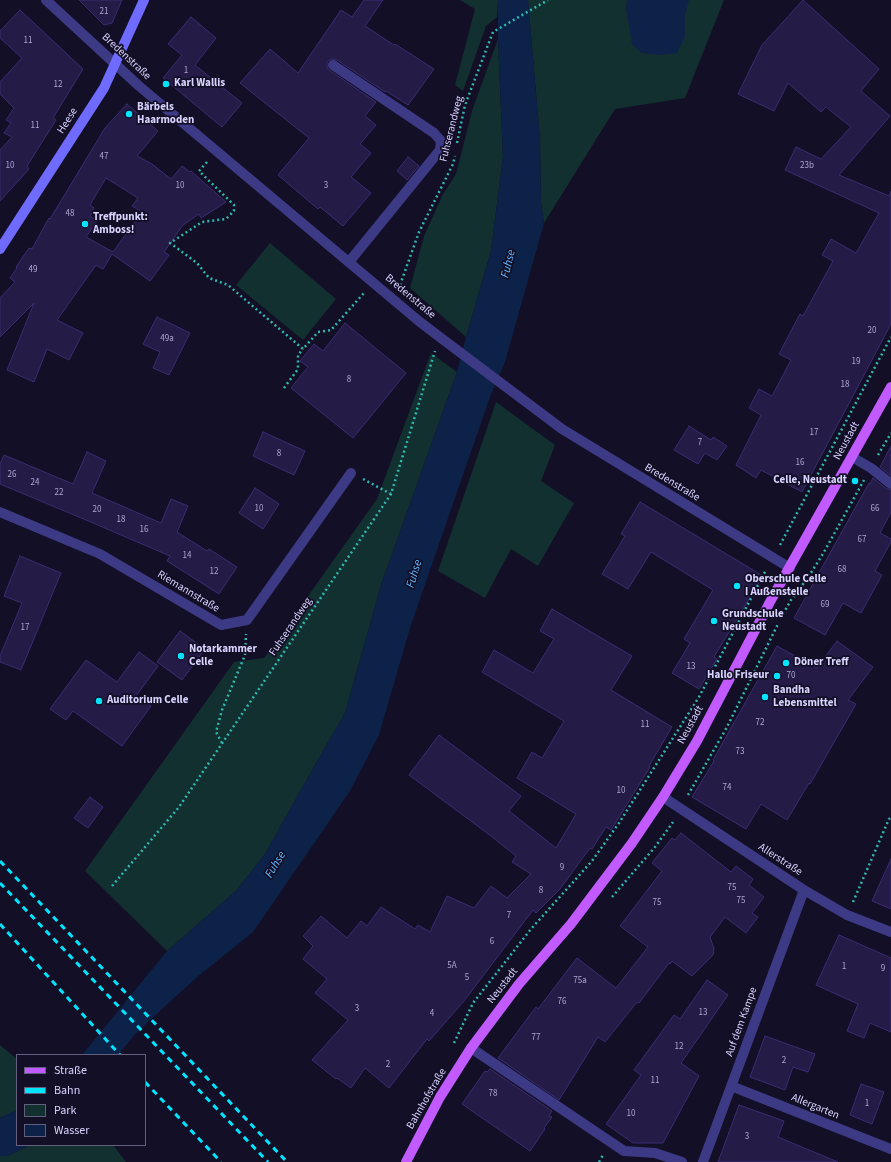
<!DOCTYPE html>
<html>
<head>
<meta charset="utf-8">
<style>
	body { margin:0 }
	#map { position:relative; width:891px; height:1162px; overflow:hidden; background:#130f26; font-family:"Source Sans 3",sans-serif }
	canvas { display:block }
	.legend { position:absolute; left:16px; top:1054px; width:130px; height:92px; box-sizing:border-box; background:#130f26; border:1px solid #625e7d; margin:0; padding:5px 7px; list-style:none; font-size:12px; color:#d9d4ff }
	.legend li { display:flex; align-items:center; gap:8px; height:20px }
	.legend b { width:20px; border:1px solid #625e7d }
</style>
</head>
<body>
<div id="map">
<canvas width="891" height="1162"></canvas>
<ul class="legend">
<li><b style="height:5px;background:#c25bff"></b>Straße</li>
<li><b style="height:5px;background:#00e5ff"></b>Bahn</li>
<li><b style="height:11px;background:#12302f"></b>Park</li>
<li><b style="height:11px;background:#0c2248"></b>Wasser</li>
</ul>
</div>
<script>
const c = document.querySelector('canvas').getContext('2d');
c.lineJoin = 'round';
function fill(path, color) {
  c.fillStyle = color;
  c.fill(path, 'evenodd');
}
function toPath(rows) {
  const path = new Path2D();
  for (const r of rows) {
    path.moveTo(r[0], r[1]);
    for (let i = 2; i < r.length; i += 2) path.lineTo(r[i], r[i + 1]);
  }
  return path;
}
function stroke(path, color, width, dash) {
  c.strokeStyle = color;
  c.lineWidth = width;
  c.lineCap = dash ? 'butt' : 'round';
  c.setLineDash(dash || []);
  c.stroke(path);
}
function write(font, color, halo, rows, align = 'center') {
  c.font = font + ' "Source Sans 3",sans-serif';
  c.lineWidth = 3.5;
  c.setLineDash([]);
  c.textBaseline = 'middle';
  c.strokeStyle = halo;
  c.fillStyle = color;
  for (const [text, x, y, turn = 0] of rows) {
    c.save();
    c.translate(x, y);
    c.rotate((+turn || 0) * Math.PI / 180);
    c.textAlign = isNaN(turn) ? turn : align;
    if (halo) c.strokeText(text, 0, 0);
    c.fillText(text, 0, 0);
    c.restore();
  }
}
const green = toPath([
	[460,0,498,0,497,17,486,26,463,91,455,85,475,9],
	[528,0,724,0,685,98,615,109,544,223,541,203,540,140],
	[498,39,503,157,491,251,466,337,410,288,424,236,442,196,456,174,472,111],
	[270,243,336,299,303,340,236,285],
	[431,353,457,372,381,585,345,713,315,765,265,854,236,891,167,951,85,871,234,662,264,658,377,499],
	[496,402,555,445,541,481,574,503,538,566,511,549,485,598,438,571],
	[0,1045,17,1059,17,1110,0,1118],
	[30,1145,113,1145,126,1162,0,1162,0,1156,7,1156]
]);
const water = toPath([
	[498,0,528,0,540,140,541,203,544,223,505,362,490,397,410,628,379,735,350,791,253,932,196,978,137,1032,118,1055,82,1055,167,951,236,891,265,854,315,765,345,713,381,585,457,372,466,337,491,251,503,157,498,39],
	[627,0,689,0,685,15,685,37,677,53,660,55,641,53,632,44,626,8],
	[17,1110,17,1145,30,1145,7,1156,0,1156,0,1118]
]);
const building = toPath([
	[79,0,122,0,112,23,104,25,79,0],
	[364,0,383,0,365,26,394,45,395,44,434,69,408,105,386,91,385,92,337,60,331,59,327,62,327,67,329,70,376,102,365,116,376,125,360,144,371,153,351,177,371,193,343,226,320,207,318,209,278,175,309,138,240,83,270,49,298,73,341,10,352,17,364,0],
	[803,0,879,69,861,91,890,116,839,175,889,196,891,191,891,324,802,492,761,470,756,478,736,465,761,415,749,408,759,389,772,396,791,360,779,354,800,314,803,316,833,261,822,255,831,239,856,253,879,213,785,170,796,147,821,159,851,127,826,107,821,112,788,83,774,111,738,94,762,45,803,0],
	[20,10,83,69,53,118,56,120,27,166,29,169,0,201,0,150,12,137,4,133,11,123,6,120,14,108,0,94,0,82,22,58,0,38,0,31,20,10],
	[191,17,216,38,195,65,242,103,222,127,163,78,182,55,168,44,191,17],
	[127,104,158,131,137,156,152,164,171,179,182,166,190,172,191,171,226,202,201,218,199,214,183,225,164,252,169,255,150,281,112,254,103,269,96,265,57,320,83,333,69,360,47,349,34,382,7,370,34,303,0,337,0,298,15,282,10,278,17,268,16,267,29,248,32,249,49,218,50,219,105,128,127,104],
	[106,178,138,198,132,206,142,212,113,252,86,237,97,221,90,216,94,208,90,205,106,178],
	[408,157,419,166,407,180,397,171,408,157],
	[157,317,190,333,169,375,153,368,160,352,143,344,157,317],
	[345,323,406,373,353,438,291,388,308,367,300,361,314,344,323,351,345,323],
	[689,426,711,440,713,437,727,446,717,460,705,453,698,464,674,450,689,426],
	[263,432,305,451,294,475,253,456,263,432],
	[891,446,891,476,880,467,891,446],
	[87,452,106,461,92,493,161,523,171,499,188,506,177,532,207,551,209,549,237,567,219,594,167,561,170,556,79,517,0,484,0,464,4,455,73,484,87,452],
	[873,478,887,489,891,490,891,512,880,533,891,539,891,542,875,571,882,575,861,613,843,603,825,635,794,618,869,483,870,484,873,478],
	[255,488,279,504,263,529,239,513,255,488],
	[640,502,763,576,714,657,717,659,699,689,672,673,690,643,684,639,713,590,651,552,628,589,602,574,625,536,621,534,640,502],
	[20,556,61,573,21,670,0,662,0,656,22,603,4,596,20,556],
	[552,609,632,656,611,690,672,727,649,766,650,767,611,830,606,827,592,849,590,848,560,889,536,913,533,910,464,1001,429,1041,427,1039,389,1088,365,1068,351,1088,337,1078,336,1079,312,1060,348,1020,315,993,327,979,303,959,313,946,303,936,321,916,347,938,361,921,367,926,381,907,415,929,418,925,430,932,447,896,474,908,491,886,507,898,531,874,512,862,516,856,491,836,409,775,439,735,521,796,509,811,556,848,576,814,517,778,532,752,542,758,564,721,482,672,494,650,533,673,554,639,540,631,552,609],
	[180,631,205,649,182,680,157,662,180,631],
	[837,641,873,667,848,700,856,704,810,784,809,783,787,820,761,804,746,829,692,797,714,761,713,760,777,646,817,668,837,641],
	[139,652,158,666,136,696,151,706,122,746,73,711,66,720,50,709,86,660,117,682,139,652],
	[90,797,103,807,88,828,74,818,90,797],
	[681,833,731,872,736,866,753,879,749,885,764,897,752,913,758,917,746,933,725,917,710,937,714,949,713,955,692,976,672,961,670,964,669,963,639,1003,637,1002,605,1042,598,1037,559,1100,498,1058,536,1007,538,1009,577,958,616,988,648,947,620,926,662,871,652,863,672,838,675,840,681,833],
	[891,859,891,909,872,901,891,859],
	[839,935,891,958,891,1032,870,1023,864,1038,847,1031,858,1004,816,985,839,935],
	[707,980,728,995,681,1063,699,1076,663,1143,633,1143,606,1124,641,1075,634,1070,674,1015,680,1019,707,980],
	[765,1036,815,1054,808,1072,793,1067,785,1090,750,1077,765,1036],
	[490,1069,552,1111,549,1116,552,1117,544,1128,545,1129,530,1151,462,1104,485,1071,487,1072,490,1069],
	[861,1084,884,1092,872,1124,850,1115,861,1084],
	[739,1105,784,1121,778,1137,838,1162,718,1162,739,1105]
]);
const path = toPath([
	[457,143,465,105,493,32,548,0],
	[207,162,199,171,234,205,234,211,226,219,202,222,170,243,197,263,209,278,228,285,303,349,318,332,331,330,364,293],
	[400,285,419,232,453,164,455,156],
	[284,388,298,369,298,355,303,349],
	[878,455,891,433],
	[363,479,391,494],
	[780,545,891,337],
	[783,614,791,600,809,576,824,552,864,480],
	[222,743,216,732,222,710,245,655,246,634],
	[688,795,727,727,778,624],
	[112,886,179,807,391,494,435,351],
	[612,897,655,847,673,822],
	[853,902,889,819,891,818],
	[454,1043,473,1003,531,929,592,861,619,823,699,697,766,570],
	[599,1162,603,1155]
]);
const lane = toPath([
	[333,65,434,133,441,141,440,150,349,262]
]);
const street = toPath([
	[46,0,139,86,420,322,441,338,562,429,790,568],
	[852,457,871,468,891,484],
	[0,512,100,554,221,625,247,620,351,473],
	[663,797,804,890,847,915,891,932],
	[471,1048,624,1151,655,1153,682,1162],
	[731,1086,891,1149],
	[703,1162,804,890]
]);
const secondary = toPath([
	[0,249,104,88,144,0]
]);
const primary = toPath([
	[406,1162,440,1097,471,1048,519,984,571,924,632,843,663,797,697,741,771,600,891,387]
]);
const rail = toPath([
	[0,861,287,1162],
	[0,883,268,1162],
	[0,924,120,1055],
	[145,1082,221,1162]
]);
const markers = [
	[166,84,4,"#00e5ff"],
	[129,114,4,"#00e5ff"],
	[85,224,4,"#00e5ff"],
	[855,481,4,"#00e5ff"],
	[737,586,4,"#00e5ff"],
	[714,621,4,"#00e5ff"],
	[181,656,4,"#00e5ff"],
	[786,663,4,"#00e5ff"],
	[777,676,4,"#00e5ff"],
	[765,697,4,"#00e5ff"],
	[99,701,4,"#00e5ff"]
];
const numberNames = [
	["21",104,12],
	["11",28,41],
	["1",186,71],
	["12",58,85],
	["11",35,126],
	["47",104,157],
	["10",10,166],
	["23b",807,166],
	["10",180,186],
	["3",326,186],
	["48",70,214],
	["49",33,270],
	["20",872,331],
	["49a",167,339],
	["19",856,362],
	["8",349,380],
	["18",845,385],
	["17",814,433],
	["7",700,443],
	["8",279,454],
	["16",800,463],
	["26",12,475],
	["24",35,483],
	["22",59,493],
	["10",259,509],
	["66",875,509],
	["20",97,510],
	["18",121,520],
	["16",144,530],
	["67",862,540],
	["14",187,556],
	["68",842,570],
	["12",214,572],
	["69",825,605],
	["17",25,628],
	["13",691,667],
	["70",791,676],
	["72",760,723],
	["11",645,725],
	["73",740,752],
	["74",727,788],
	["10",621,791],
	["9",562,868],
	["75",732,888],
	["8",541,891],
	["75",741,901],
	["75",657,903],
	["7",509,916],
	["6",492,942],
	["5A",452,966],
	["1",844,967],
	["9",883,969],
	["5",467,978],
	["75a",580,981],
	["76",562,1002],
	["3",357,1009],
	["13",703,1013],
	["4",432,1014],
	["77",536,1038],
	["12",679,1047],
	["2",784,1061],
	["2",388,1065],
	["11",655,1081],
	["78",493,1094],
	["1",867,1104],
	["10",631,1114],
	["3",747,1137]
];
const streetNames = [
	["Bredenstraße",126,57,43],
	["Heese",68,121,-58],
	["Fuhserandweg",452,129,-76],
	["Bredenstraße",410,297,40],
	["Neustadt",847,441,-61],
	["Bredenstraße",672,483,31],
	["Riemannstraße",188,592,31],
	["Fuhserandweg",291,627,-56],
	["Neustadt",691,725,-61],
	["Allerstraße",780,860,33],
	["Neustadt",503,986,-52],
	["Auf dem Kampe",742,1022,-70],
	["Bahnhofstraße",427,1099,-60],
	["Allergarten",815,1107,22]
];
const poiNames = [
	["Karl Wallis",174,84],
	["Bärbels",137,108],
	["Haarmoden",137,121],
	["Treffpunkt:",93,218],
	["Amboss!",93,231],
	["Celle, Neustadt",847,481,"right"],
	["Oberschule Celle",745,580],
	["I Außenstelle",745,593],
	["Grundschule",722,615],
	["Neustadt",722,628],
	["Notarkammer",189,650],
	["Celle",189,663],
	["Döner Treff",794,663],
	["Hallo Friseur",769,676,"right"],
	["Bandha",773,691],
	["Lebensmittel",773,704],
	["Auditorium Celle",107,701]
];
const waterNames = [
	["Fuhse",509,264,-76],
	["Fuhse",415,574,-73],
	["Fuhse",276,865,-59]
];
fill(green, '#12302f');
fill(water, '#0c2248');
fill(building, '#241b47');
stroke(building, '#3b2d73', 1);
stroke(path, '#2fb8b0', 2.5, [2, 3]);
stroke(lane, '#3d3a85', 10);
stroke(street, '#3d3a85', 10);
stroke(secondary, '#6f6bff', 10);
stroke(primary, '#c25bff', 10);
stroke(rail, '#00e5ff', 3, [6, 5]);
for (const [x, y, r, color] of markers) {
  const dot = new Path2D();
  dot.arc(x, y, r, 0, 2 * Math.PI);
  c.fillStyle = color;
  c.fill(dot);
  stroke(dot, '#130f26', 1.5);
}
write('9px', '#aca6d1', null, numberNames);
write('11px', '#d9d4ff', '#130f26', streetNames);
write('bold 11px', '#d9d4ff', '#130f26', poiNames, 'left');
write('italic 12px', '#62b6ff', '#130f26', waterNames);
</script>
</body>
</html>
